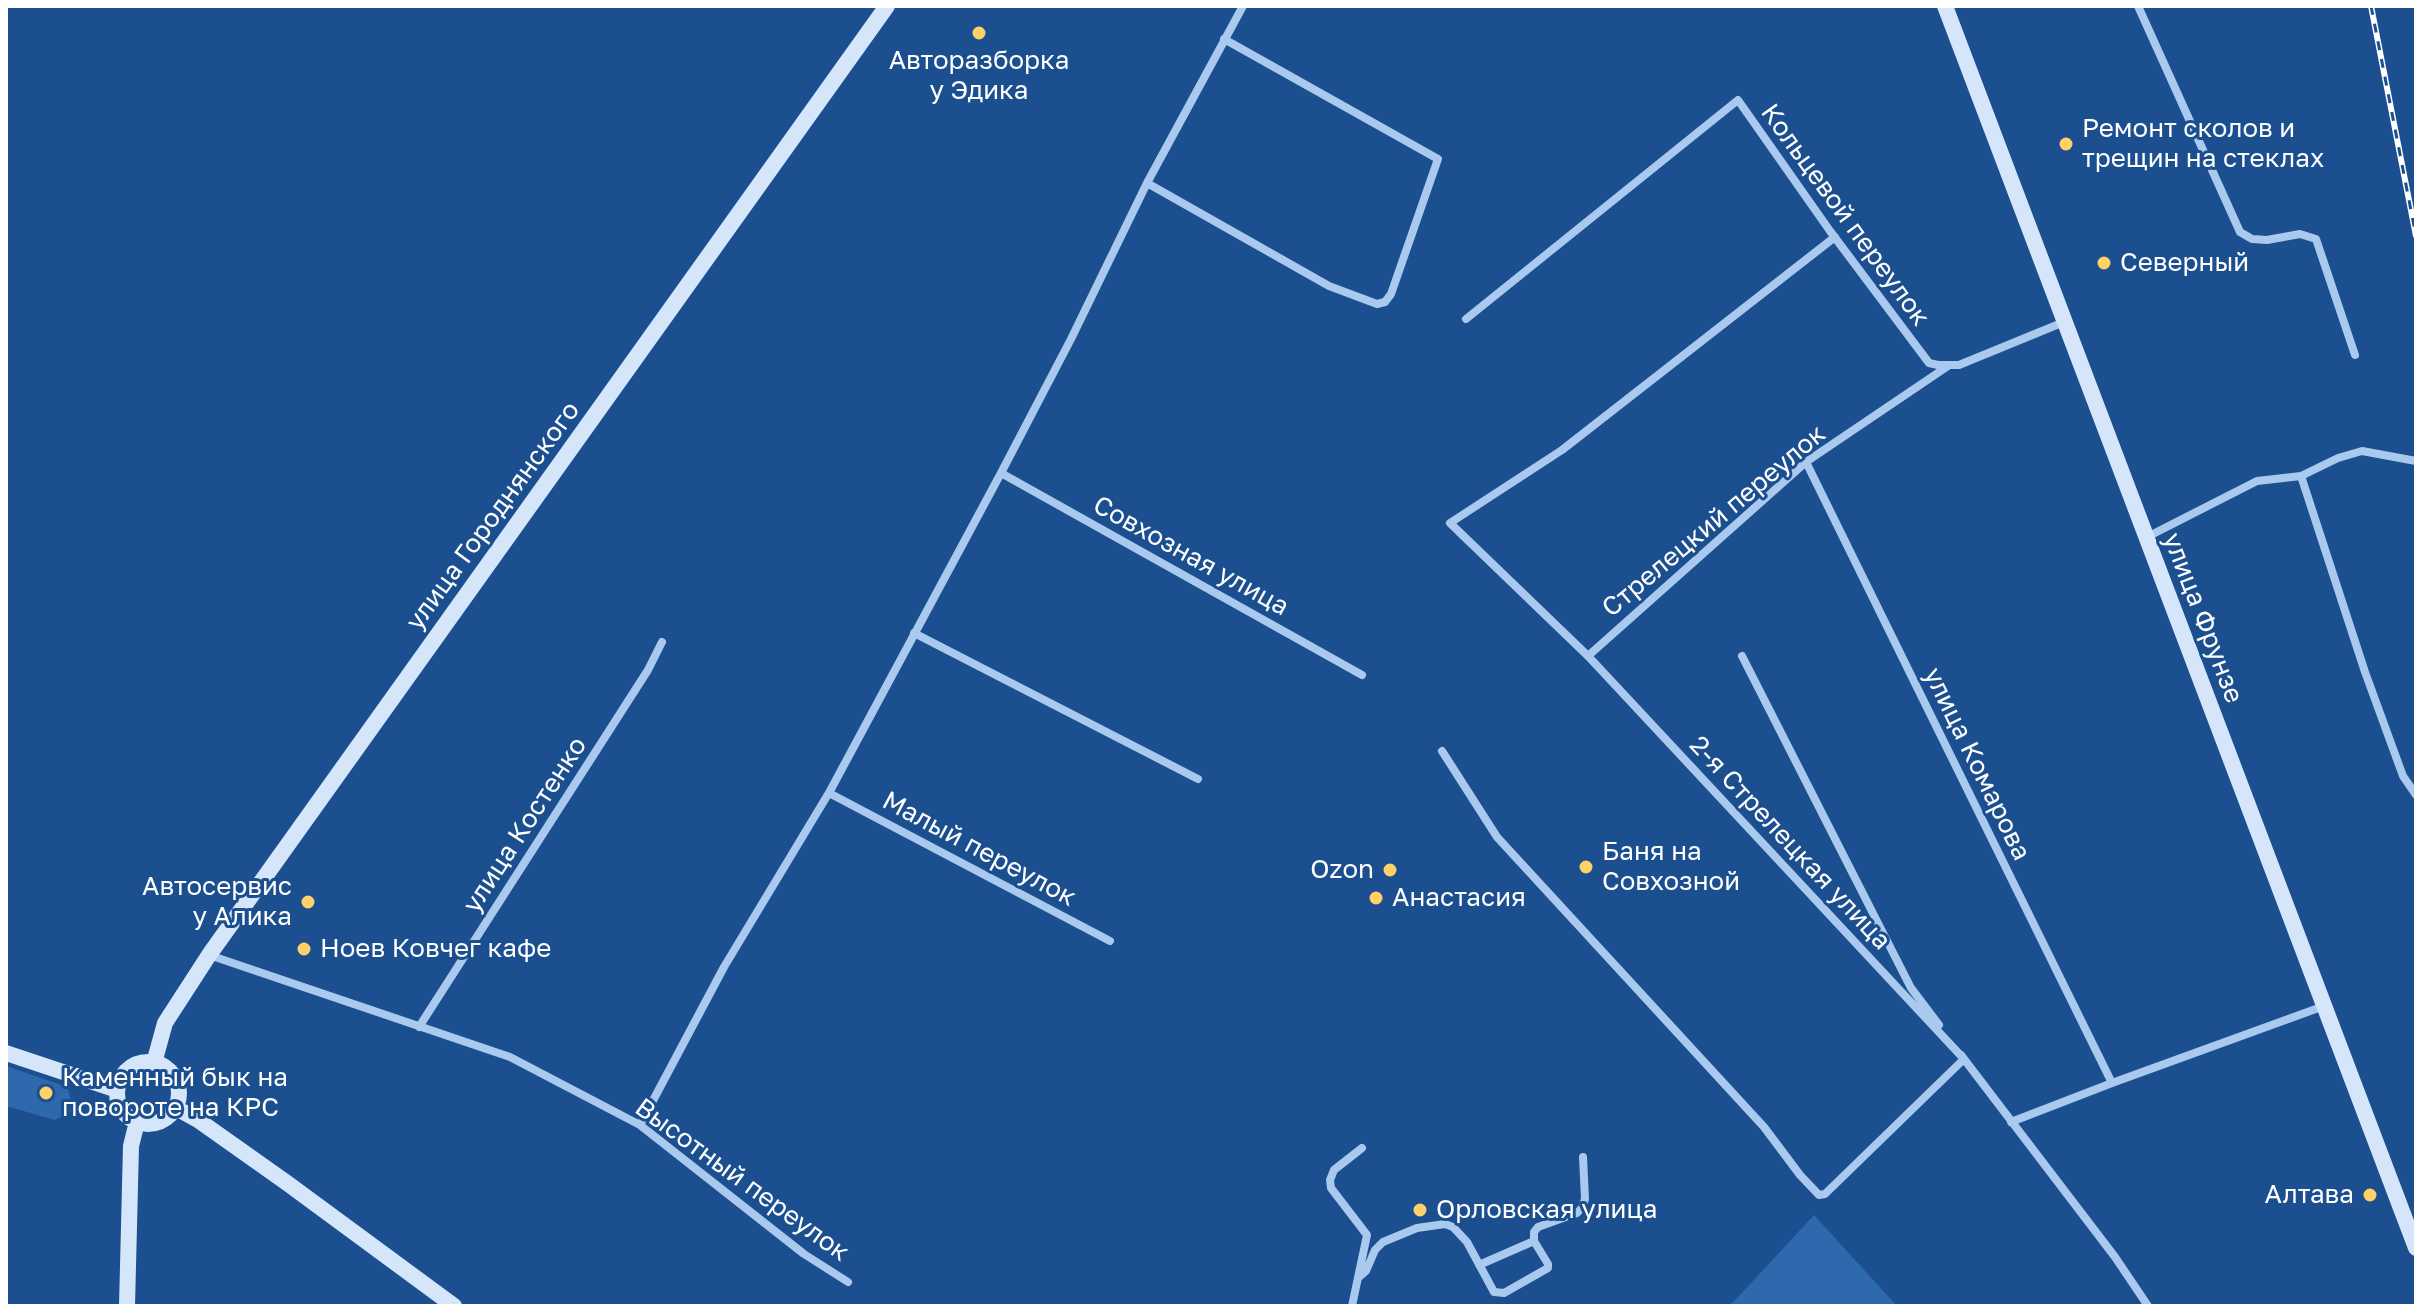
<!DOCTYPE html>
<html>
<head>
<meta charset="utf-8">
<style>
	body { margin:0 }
	#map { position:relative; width:2422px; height:1312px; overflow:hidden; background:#1b4f8f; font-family:"Golos Text",sans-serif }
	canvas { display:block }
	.frame { position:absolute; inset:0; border:8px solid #fff; pointer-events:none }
</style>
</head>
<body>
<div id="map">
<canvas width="2422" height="1312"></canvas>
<div class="frame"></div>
</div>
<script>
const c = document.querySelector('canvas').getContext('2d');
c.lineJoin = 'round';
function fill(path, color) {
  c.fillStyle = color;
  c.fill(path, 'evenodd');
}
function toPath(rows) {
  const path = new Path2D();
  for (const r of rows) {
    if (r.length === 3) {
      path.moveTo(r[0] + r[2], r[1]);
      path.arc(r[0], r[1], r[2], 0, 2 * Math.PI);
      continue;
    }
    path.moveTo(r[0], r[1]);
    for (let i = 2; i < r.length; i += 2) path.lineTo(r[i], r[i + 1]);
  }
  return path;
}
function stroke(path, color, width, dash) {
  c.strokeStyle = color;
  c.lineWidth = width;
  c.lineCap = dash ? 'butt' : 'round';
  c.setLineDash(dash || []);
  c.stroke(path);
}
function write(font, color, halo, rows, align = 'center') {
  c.font = font + ' "Golos Text",sans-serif';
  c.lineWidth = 6;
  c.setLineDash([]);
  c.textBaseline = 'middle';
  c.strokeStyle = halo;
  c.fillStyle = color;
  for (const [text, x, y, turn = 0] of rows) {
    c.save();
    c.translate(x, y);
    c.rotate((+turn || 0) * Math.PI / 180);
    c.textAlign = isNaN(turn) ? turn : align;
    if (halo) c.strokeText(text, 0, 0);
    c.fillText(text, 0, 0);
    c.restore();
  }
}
const green = toPath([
	[6,1066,67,1087,74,1110,55,1120,6,1106],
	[1814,1215,1897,1306,1729,1306,1739,1296]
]);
const street = toPath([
	[2138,6,2240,232,2252,239,2267,240,2300,234,2316,239,2355,355],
	[1147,183,1329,286,1377,304,1385,302,1391,294,1438,159,1224,39],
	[1835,237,1562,450,1450,523,1588,656,1964,1059,2115,1257,2148,1306],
	[1466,319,1738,100,1830,231,1929,363,1938,365,1959,365,2064,322],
	[1806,462,2112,1083],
	[1001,473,1362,675],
	[2301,476,2365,672,2403,776,2416,795],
	[2147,537,2257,481,2301,476,2338,458,2362,451,2416,461],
	[914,633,1198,779],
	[1588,656,1806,462,1948,366],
	[1742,656,1911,988,1939,1025],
	[1442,751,1497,837,1764,1127,1800,1175,1819,1195,1825,1194,1964,1059,1961,1055],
	[829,793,1110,941],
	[209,955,510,1057,640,1125,804,1254,848,1282],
	[419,1027,648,670,662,642],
	[2011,1122,2112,1083,2324,1006],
	[640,1125,724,967,830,791,1001,473,1071,339,1147,183,1243,6],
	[1479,1265,1534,1241],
	[1359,1277,1366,1271,1375,1250,1383,1242,1417,1228,1445,1224,1453,1227,1467,1242,1494,1292,1504,1293,1548,1268,1548,1264,1534,1241,1534,1232,1538,1227,1577,1213,1582,1208,1585,1199,1583,1157],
	[1352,1306,1367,1235,1331,1188,1330,1180,1334,1170,1362,1148]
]);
const secondary = toPath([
	[1945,6,2416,1248],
	[6,1053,117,1090],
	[148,1093,31],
	[154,1063,165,1023,209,955,887,6],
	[176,1108,198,1120,287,1183,454,1306],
	[127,1306,131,1146,137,1122]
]);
const rail = toPath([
	[2371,6,2416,236]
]);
const markers = [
	[979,33,8,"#ffd166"],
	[2066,144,8,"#ffd166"],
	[2104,263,8,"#ffd166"],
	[1586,867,8,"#ffd166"],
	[1390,870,8,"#ffd166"],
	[1376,898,8,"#ffd166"],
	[308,902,8,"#ffd166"],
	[304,949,8,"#ffd166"],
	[46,1093,8,"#ffd166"],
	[2370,1195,8,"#ffd166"],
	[1420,1210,8,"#ffd166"]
];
const poiNames = [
	["Авторазборка",979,61,"center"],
	["у Эдика",979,91,"center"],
	["Ремонт сколов и",2082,129],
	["трещин на стеклах",2082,159],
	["Северный",2120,263],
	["Баня на",1602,852],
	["Совхозной",1602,882],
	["Ozon",1374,870,"right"],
	["Автосервис",292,887,"right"],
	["у Алика",292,917,"right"],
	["Анастасия",1392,898],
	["Ноев Ковчег кафе",320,949],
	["Каменный бык на",62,1078],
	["повороте на КРС",62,1108],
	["Алтава",2354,1195,"right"],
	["Орловская улица",1436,1210]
];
const streetNames = [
	["Кольцевой переулок",1845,215,54],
	["улица Городнянского",493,516,-54],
	["Стрелецкий переулок",1714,521,-40],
	["Совхозная улица",1191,556,29],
	["улица Фрунзе",2203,618,69],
	["улица Комарова",1977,764,64],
	["улица Костенко",525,825,-57],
	["2-я Стрелецкая улица",1790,843,47],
	["Малый переулок",979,849,28],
	["Высотный переулок",742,1180,36]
];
fill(green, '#2e69ad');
stroke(street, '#a9c9ee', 8);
stroke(secondary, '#d6e6fa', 16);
stroke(rail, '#fff', 6);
stroke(rail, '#1b4f8f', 3, [9]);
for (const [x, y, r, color] of markers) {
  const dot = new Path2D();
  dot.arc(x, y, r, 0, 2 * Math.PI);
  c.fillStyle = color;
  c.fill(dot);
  stroke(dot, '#1b4f8f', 3);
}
write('26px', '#fff', '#1b4f8f', poiNames, 'left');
write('26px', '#fff', '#1b4f8f', streetNames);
</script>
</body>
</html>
